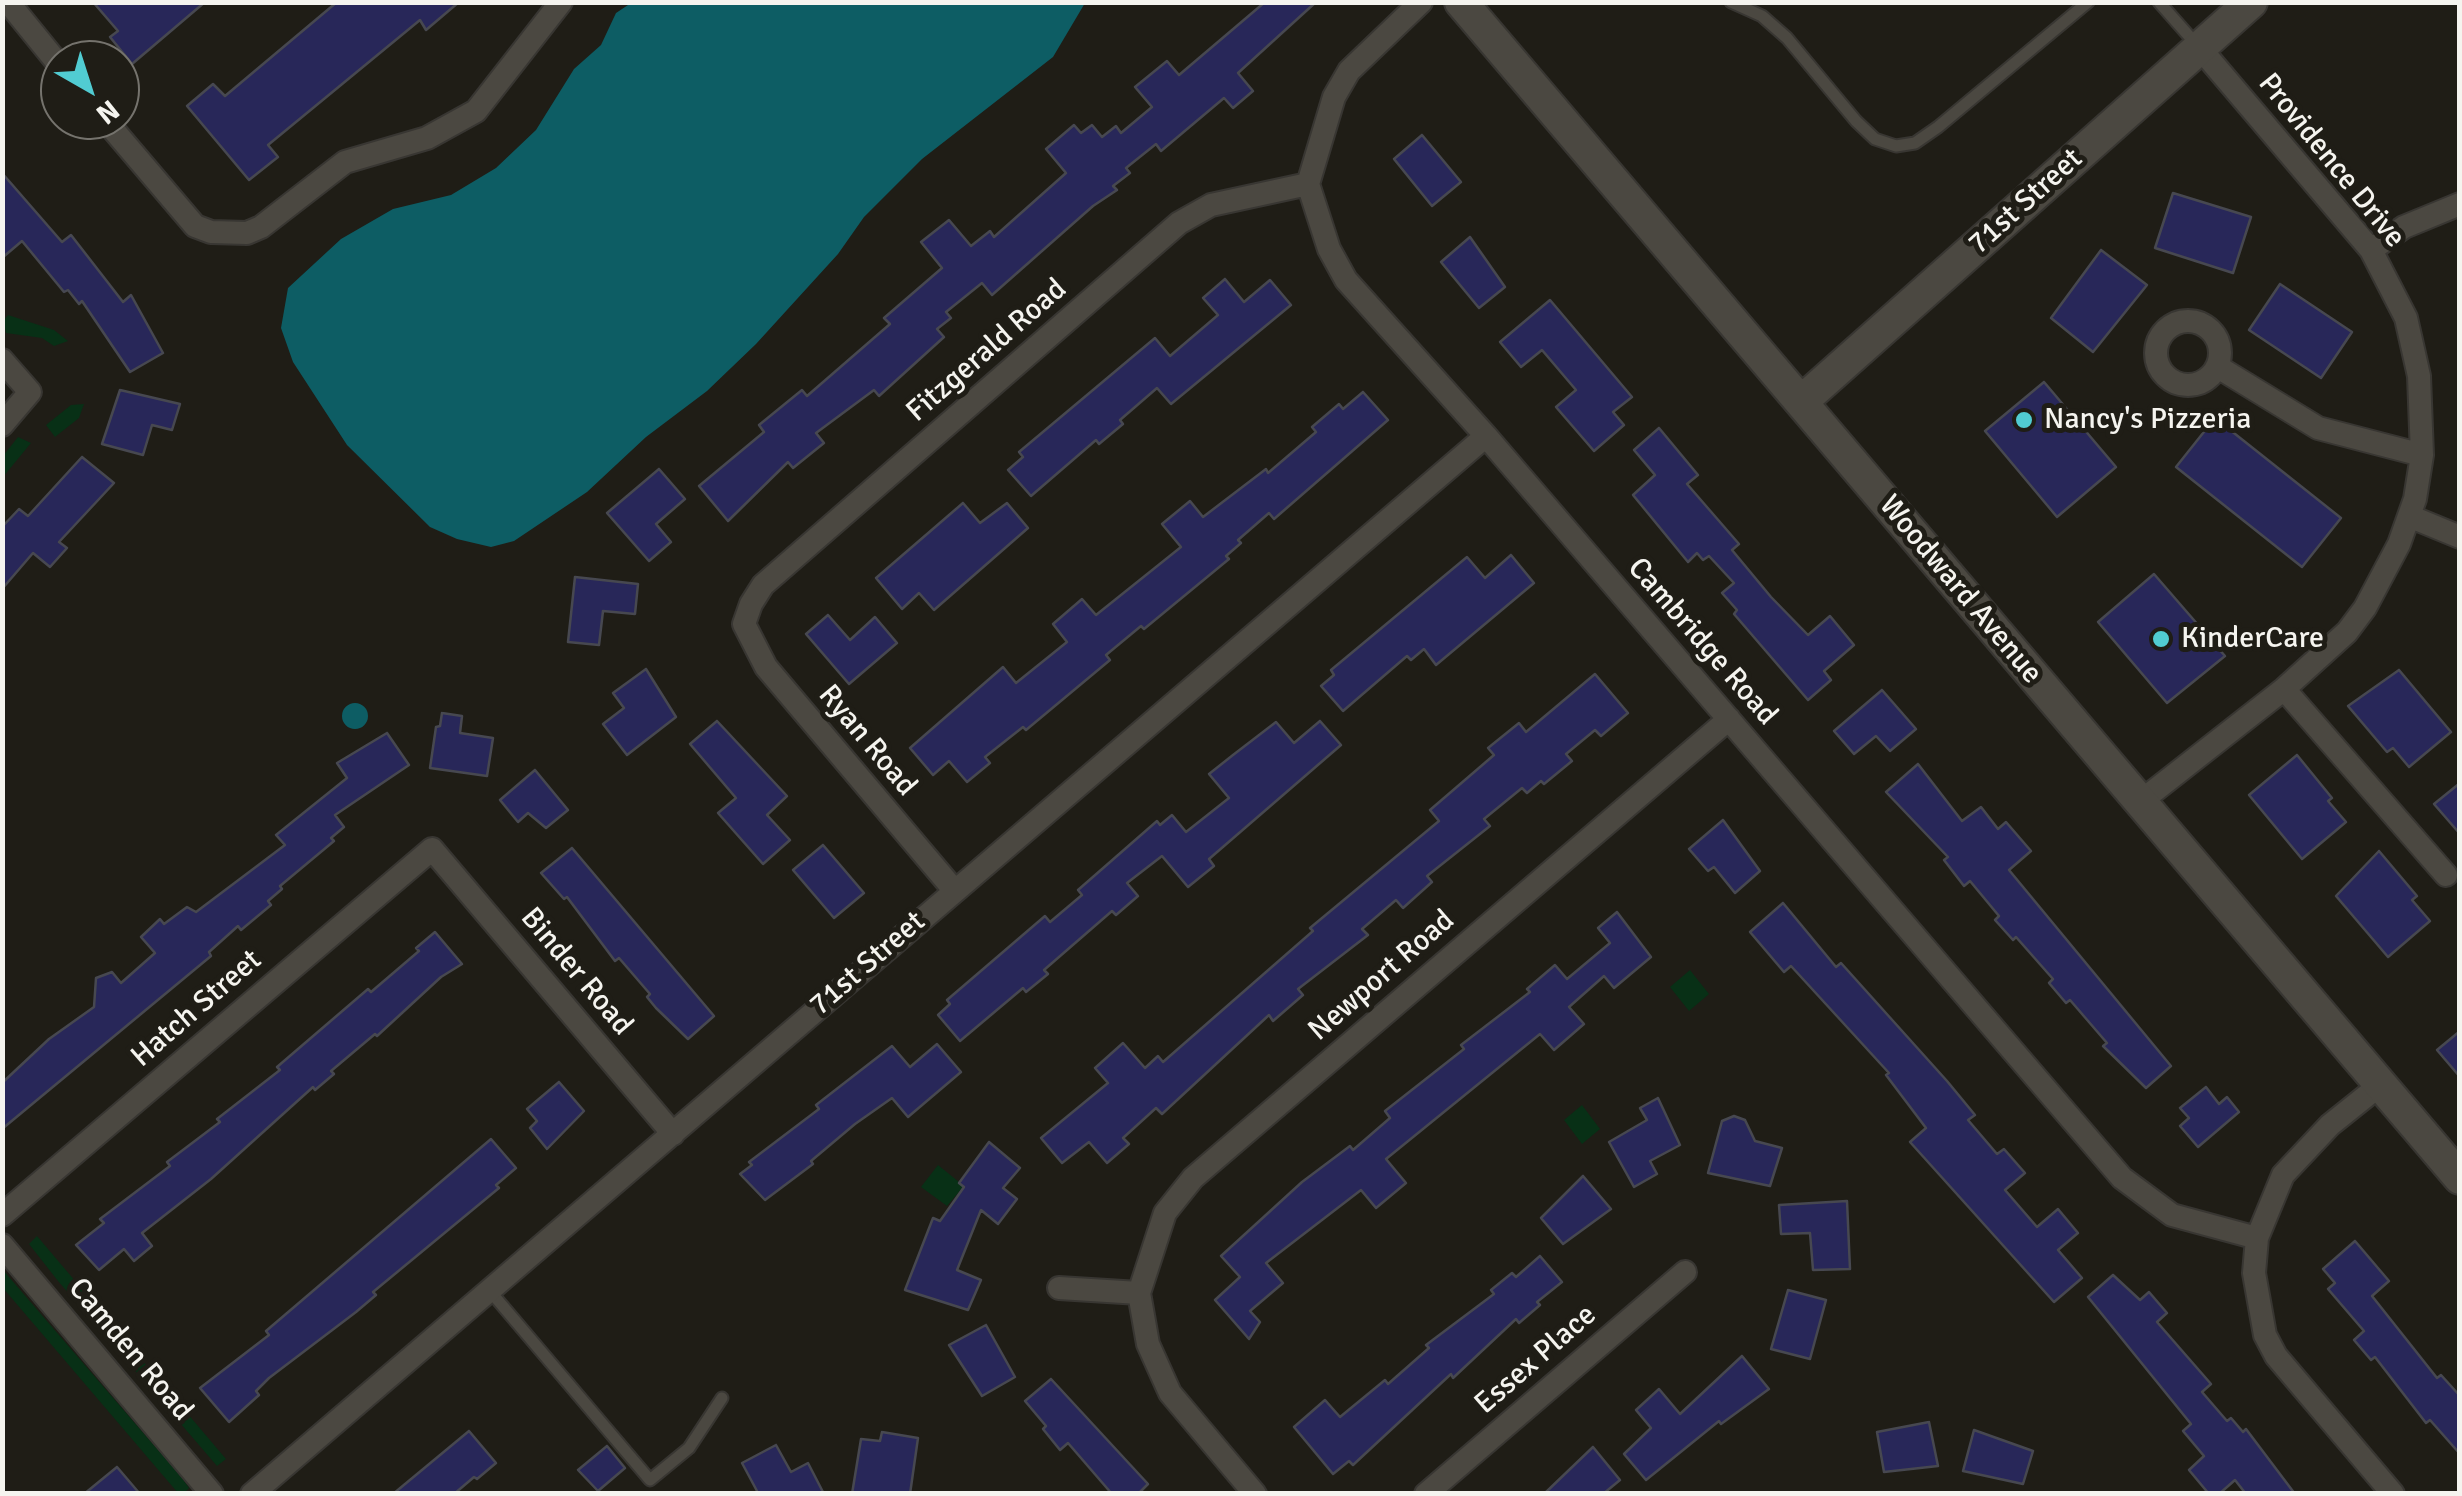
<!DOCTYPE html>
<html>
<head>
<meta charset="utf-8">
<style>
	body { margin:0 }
	#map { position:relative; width:2462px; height:1496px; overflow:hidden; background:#1f1d16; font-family:Signika,sans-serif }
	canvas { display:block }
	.frame { position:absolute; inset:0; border:5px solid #f5f4ef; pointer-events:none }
	.north { position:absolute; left:40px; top:40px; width:100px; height:100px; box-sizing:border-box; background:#1f1d16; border:2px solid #75736d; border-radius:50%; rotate:141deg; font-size:28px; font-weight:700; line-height:40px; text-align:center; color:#f5f4ef }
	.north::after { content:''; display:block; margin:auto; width:35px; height:45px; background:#51ccd2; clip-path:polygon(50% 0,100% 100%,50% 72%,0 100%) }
</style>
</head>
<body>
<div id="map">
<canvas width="2462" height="1496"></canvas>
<div class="frame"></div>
<div class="north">N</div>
</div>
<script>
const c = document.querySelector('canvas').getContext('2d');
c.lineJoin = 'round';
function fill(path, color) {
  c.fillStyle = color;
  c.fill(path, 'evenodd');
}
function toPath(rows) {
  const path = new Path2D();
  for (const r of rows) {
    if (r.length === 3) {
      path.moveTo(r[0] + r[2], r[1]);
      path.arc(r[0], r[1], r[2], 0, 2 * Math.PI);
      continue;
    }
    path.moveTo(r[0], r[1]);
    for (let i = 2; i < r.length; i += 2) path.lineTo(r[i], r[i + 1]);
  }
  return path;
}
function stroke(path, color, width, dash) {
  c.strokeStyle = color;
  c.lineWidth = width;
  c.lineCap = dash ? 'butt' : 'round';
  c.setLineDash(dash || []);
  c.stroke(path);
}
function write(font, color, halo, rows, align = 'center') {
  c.font = font + ' Signika,sans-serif';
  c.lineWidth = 10;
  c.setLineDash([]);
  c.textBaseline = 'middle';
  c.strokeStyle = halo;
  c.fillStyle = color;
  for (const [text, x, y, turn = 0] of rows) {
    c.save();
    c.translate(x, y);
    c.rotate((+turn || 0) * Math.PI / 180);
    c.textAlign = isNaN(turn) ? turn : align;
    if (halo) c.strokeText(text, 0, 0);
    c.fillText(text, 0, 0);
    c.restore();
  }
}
const green = toPath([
	[8,315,54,330,68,341,54,346,42,338,6,333,3,321],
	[84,404,79,418,55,437,46,425,71,405],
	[18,437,31,443,3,477,3,456],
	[1690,970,1709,994,1689,1011,1670,987],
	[1582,1105,1600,1129,1582,1144,1564,1120],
	[938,1165,964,1186,947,1206,921,1187],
	[37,1236,226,1459,217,1466,58,1281,29,1244],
	[3,1270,182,1478,189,1488,184,1493,178,1493,3,1288]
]);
const water = toPath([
	[631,3,1085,3,1053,57,922,159,864,217,838,254,756,344,707,391,646,437,587,492,514,541,491,547,457,539,430,527,347,445,293,362,281,328,288,288,341,239,393,209,451,195,496,168,536,130,574,69,601,45,616,13],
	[355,716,13]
]);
const building = toPath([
	[93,2,205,2,132,64,110,37,118,31,93,2],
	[337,2,459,2,426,30,420,20,268,145,278,157,249,180,187,106,213,84,225,96,337,2],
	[1265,2,1316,2,1238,73,1253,91,1233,108,1224,98,1161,151,1156,144,1126,168,1130,173,1113,186,1117,190,1093,206,992,295,982,283,946,312,951,318,937,329,944,337,879,396,874,390,816,433,824,443,793,468,788,462,728,521,699,486,764,432,759,425,802,390,807,396,890,324,884,318,942,268,921,242,949,220,971,246,990,231,994,237,1066,173,1046,149,1074,125,1081,133,1092,125,1102,137,1116,126,1121,133,1152,107,1135,87,1167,61,1179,75,1265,2],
	[1422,135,1461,182,1432,206,1394,159,1422,135],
	[2,173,62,242,71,235,123,302,131,295,163,353,130,372,82,301,79,304,68,290,64,292,22,241,2,258,2,173],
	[2173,193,2251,217,2233,273,2155,248,2173,193],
	[1470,237,1505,287,1479,308,1441,262,1470,237],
	[2101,250,2147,285,2093,352,2051,318,2101,250],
	[1225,279,1244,302,1270,280,1291,305,1171,404,1157,388,1120,420,1123,424,1099,444,1096,440,1031,496,1008,470,1023,457,1019,452,1155,338,1170,356,1218,315,1203,298,1225,279],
	[2280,284,2352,332,2321,378,2249,330,2280,284],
	[1550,300,1632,397,1613,412,1624,425,1594,451,1556,407,1576,390,1542,350,1521,367,1500,342,1550,300],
	[2044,382,2116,467,2057,517,1985,431,2044,382],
	[120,390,180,404,172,430,152,425,143,455,102,444,120,390],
	[1363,392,1388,420,1274,519,1269,513,1238,540,1241,543,1226,556,1229,559,1144,629,1141,626,1106,655,1110,660,1026,730,1023,727,985,757,990,763,967,782,949,761,933,775,910,748,1003,667,1016,683,1067,642,1053,624,1082,599,1096,615,1181,547,1162,524,1190,501,1203,517,1266,469,1268,473,1316,432,1312,427,1339,404,1343,409,1363,392],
	[2215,418,2341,518,2302,567,2176,467,2215,418],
	[1659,428,1698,475,1687,484,1739,544,1732,550,1771,597,1808,635,1830,616,1854,645,1824,671,1831,680,1808,700,1734,614,1737,610,1722,593,1734,583,1709,556,1703,560,1697,553,1688,562,1633,495,1655,475,1634,450,1659,428],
	[82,457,114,483,59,542,67,548,50,567,33,553,2,589,2,527,19,509,28,516,82,457],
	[659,469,685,499,656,524,671,542,649,561,607,513,659,469],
	[963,503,980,523,1007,503,1028,528,934,610,919,593,902,609,876,578,963,503],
	[1511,555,1534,583,1436,665,1424,649,1411,660,1407,656,1343,711,1321,686,1334,675,1331,670,1467,557,1485,578,1511,555],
	[2154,574,2225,656,2167,703,2098,622,2154,574],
	[575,577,638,584,635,614,603,611,599,645,568,642,575,577],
	[828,615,850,640,875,617,897,643,849,684,806,634,828,615],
	[646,669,676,717,627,755,603,724,624,708,613,693,646,669],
	[2399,670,2451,732,2409,767,2393,748,2387,752,2348,706,2399,670],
	[1595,674,1628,713,1601,736,1595,730,1566,754,1572,761,1544,784,1541,781,1527,793,1522,788,1484,819,1490,826,1427,876,1432,882,1403,908,1396,900,1362,929,1368,935,1298,989,1303,995,1273,1021,1269,1015,1162,1114,1156,1108,1123,1138,1129,1144,1107,1163,1089,1142,1062,1163,1041,1138,1108,1083,1095,1068,1123,1043,1145,1068,1158,1056,1163,1062,1313,931,1310,928,1439,821,1430,810,1494,755,1488,748,1519,723,1526,732,1595,674],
	[1882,690,1916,729,1890,751,1876,736,1854,754,1834,731,1882,690],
	[442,713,462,716,460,733,493,738,487,776,430,768,436,727,440,726,442,713],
	[717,721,787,796,767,815,790,840,763,864,718,813,736,798,690,744,717,721],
	[1320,721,1341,745,1209,859,1214,866,1188,887,1162,856,1127,883,1138,896,1116,915,1112,911,1044,970,1048,974,1026,992,1023,988,960,1041,938,1015,950,1004,947,1000,1045,916,1050,922,1082,895,1078,890,1157,821,1160,825,1172,815,1186,832,1229,798,1209,774,1233,755,1276,722,1294,743,1320,721],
	[387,733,409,765,335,815,344,827,331,838,334,841,280,886,282,889,268,901,271,905,241,930,238,926,209,952,211,956,2,1129,2,1083,49,1039,94,1007,96,978,112,972,121,983,155,953,141,937,160,919,164,924,187,907,196,912,285,845,276,835,347,778,337,763,387,733],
	[2297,755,2332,798,2328,801,2346,822,2302,859,2249,795,2297,755],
	[1918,764,1962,821,1981,807,1998,829,2006,822,2031,851,2009,870,2171,1066,2146,1088,2103,1046,2107,1043,2070,1000,2066,1003,2049,983,2053,979,2016,937,2013,940,1995,920,1999,916,1970,881,1964,886,1944,860,1948,857,1886,792,1918,764],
	[535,770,568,810,546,828,528,813,518,822,500,800,535,770],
	[2460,783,2460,834,2434,804,2460,783],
	[1723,820,1760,871,1735,893,1714,867,1708,871,1689,849,1723,820],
	[823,845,864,893,834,918,793,870,823,845],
	[572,848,714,1016,688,1039,656,1008,647,997,650,994,619,958,615,961,567,897,564,899,541,873,572,848],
	[2379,851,2417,896,2412,900,2430,921,2388,957,2336,896,2379,851],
	[1783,903,1836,967,1841,963,1947,1081,1975,1115,1968,1120,1997,1154,2004,1149,2025,1173,2005,1190,2037,1227,2058,1209,2078,1233,2058,1250,2082,1278,2054,1302,1910,1142,1926,1128,1886,1075,1889,1073,1791,966,1784,972,1750,932,1783,903],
	[1617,912,1651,957,1614,988,1604,976,1569,1007,1584,1024,1554,1050,1540,1034,1386,1159,1406,1183,1376,1208,1361,1190,1266,1263,1283,1283,1250,1311,1260,1322,1249,1339,1215,1300,1240,1277,1221,1256,1302,1182,1350,1146,1353,1150,1390,1118,1385,1111,1464,1049,1461,1045,1530,992,1527,989,1555,965,1567,979,1610,943,1598,928,1617,912],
	[435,932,462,964,441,977,377,1036,375,1034,331,1071,334,1074,315,1090,313,1087,211,1179,142,1233,152,1246,134,1261,124,1249,99,1270,76,1245,104,1223,100,1219,170,1166,167,1162,220,1122,217,1119,280,1070,277,1067,368,989,371,992,419,951,416,948,435,932],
	[2460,1031,2460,1077,2437,1050,2460,1031],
	[937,1044,961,1072,908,1117,892,1098,855,1124,811,1161,813,1164,765,1200,740,1174,752,1165,749,1162,819,1109,816,1105,892,1046,910,1067,937,1044],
	[559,1082,584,1111,547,1149,530,1128,537,1121,527,1109,559,1082],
	[2206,1087,2219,1104,2227,1097,2239,1112,2198,1147,2180,1126,2189,1118,2180,1108,2206,1087],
	[1658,1098,1680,1145,1650,1161,1657,1174,1634,1187,1609,1142,1647,1120,1640,1108,1658,1098],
	[1734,1116,1745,1120,1755,1141,1782,1148,1770,1186,1708,1173,1722,1121,1734,1116],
	[491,1139,516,1168,496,1185,499,1188,373,1292,376,1295,356,1312,269,1378,256,1391,259,1395,229,1422,200,1388,269,1335,266,1331,491,1139],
	[989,1142,1020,1168,1003,1188,1017,1199,998,1224,981,1210,957,1270,981,1280,968,1310,905,1290,933,1218,940,1221,964,1187,959,1183,989,1142],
	[1583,1176,1611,1209,1563,1244,1541,1218,1583,1176],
	[1847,1201,1850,1269,1813,1270,1810,1233,1781,1234,1779,1205,1847,1201],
	[2355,1241,2389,1281,2372,1296,2437,1378,2441,1375,2460,1396,2460,1454,2430,1420,2426,1423,2375,1357,2371,1360,2354,1340,2364,1331,2328,1289,2335,1283,2323,1269,2355,1241],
	[1540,1256,1562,1282,1537,1302,1540,1305,1519,1323,1516,1319,1453,1378,1451,1374,1353,1465,1349,1461,1333,1474,1294,1427,1325,1400,1340,1417,1385,1380,1388,1384,1429,1348,1426,1345,1494,1294,1491,1290,1512,1273,1516,1277,1540,1256],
	[2113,1275,2140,1300,2149,1292,2167,1313,2157,1322,2211,1384,2202,1392,2227,1421,2231,1418,2243,1432,2246,1429,2295,1494,2246,1494,2235,1480,2219,1494,2209,1494,2189,1470,2204,1456,2183,1431,2191,1424,2088,1297,2113,1275],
	[1788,1290,1826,1300,1810,1359,1771,1349,1788,1290],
	[986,1325,1015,1377,982,1396,949,1345,986,1325],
	[1742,1356,1769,1389,1721,1424,1719,1421,1646,1480,1624,1454,1651,1428,1636,1410,1659,1389,1680,1414,1742,1356],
	[1051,1379,1148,1484,1138,1494,1112,1494,1068,1443,1060,1450,1043,1429,1046,1426,1025,1401,1051,1379],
	[1929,1422,1938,1466,1884,1472,1877,1432,1929,1422],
	[1974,1430,2033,1451,2023,1484,1963,1471,1974,1430],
	[469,1431,496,1463,477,1479,474,1477,454,1494,393,1494,469,1431],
	[882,1432,918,1438,910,1494,852,1494,861,1439,880,1441,882,1432],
	[776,1445,791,1472,808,1463,824,1494,751,1494,757,1491,742,1463,776,1445],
	[607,1446,625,1468,598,1491,578,1470,607,1446],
	[1593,1447,1620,1480,1603,1494,1544,1494,1593,1447],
	[117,1467,140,1494,84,1494,117,1467]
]);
const lane = toPath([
	[1731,2,1762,16,1787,38,1856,121,1875,139,1896,146,1915,143,1938,127,2088,2],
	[2159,2,2196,44],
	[490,1291,650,1480,689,1448,722,1398]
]);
const street = toPath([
	[8,2,60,66],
	[1421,2,1349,71,1334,97,1308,184,1329,249,1346,280,1486,436,2122,1178,2172,1215,2257,1238],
	[105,120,195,226,211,232,247,233,261,227,345,162,427,138,476,111,561,2],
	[2371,250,2404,227,2460,204],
	[2188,353,32],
	[2,360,30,392,2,425],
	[2218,367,2318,428,2422,455],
	[2409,516,2460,537],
	[2284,689,2446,875],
	[2140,802,2284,689,2347,632,2365,608,2399,544,2415,499,2422,455,2419,376,2406,318,2371,250,2199,47],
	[954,890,766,667,744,624,751,604,763,585,1179,223,1211,205,1308,184],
	[2380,1085,2330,1125,2283,1175,2257,1238,2254,1273,2265,1335,2276,1356,2393,1494],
	[2,1215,432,849,673,1134],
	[2,1245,212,1494],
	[1059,1288,1139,1293],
	[252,1494,1486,436],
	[1255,1494,1170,1393,1148,1344,1139,1293,1165,1213,1193,1178,1729,719],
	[1426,1494,1685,1272]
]);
const secondary = toPath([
	[1461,2,2460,1178],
	[1801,402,2251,2]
]);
const markers = [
	[2024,420,10,"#51ccd2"],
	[2161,639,10,"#51ccd2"]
];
const streetNames = [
	["Providence Drive",2331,161,51],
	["71st Street",2026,202,-42],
	["Fitzgerald Road",987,351,-41],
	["Woodward Avenue",1960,590,50],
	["Cambridge Road",1702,642,49],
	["Ryan Road",867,741,50],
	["71st Street",868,964,-41],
	["Binder Road",576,972,50],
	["Newport Road",1382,976,-41],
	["Hatch Street",197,1009,-41],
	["Camden Road",130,1350,50],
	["Essex Place",1536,1360,-41]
];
const poiNames = [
	["Nancy's Pizzeria",2044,420],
	["KinderCare",2181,639]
];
fill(green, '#083016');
fill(water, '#0d5d64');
fill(building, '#282759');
stroke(building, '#474850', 2.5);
stroke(lane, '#383632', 15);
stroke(street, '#383632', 26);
stroke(secondary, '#383632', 36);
stroke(lane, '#4b4841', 11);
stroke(street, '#4b4841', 22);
stroke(secondary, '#4b4841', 32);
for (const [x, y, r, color] of markers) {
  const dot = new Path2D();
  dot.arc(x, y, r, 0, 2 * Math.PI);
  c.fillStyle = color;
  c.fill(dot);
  stroke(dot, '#1f1d16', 4);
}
write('30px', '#f5f4ef', '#1f1d16', streetNames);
write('30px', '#f5f4ef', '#1f1d16', poiNames, 'left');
</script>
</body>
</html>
